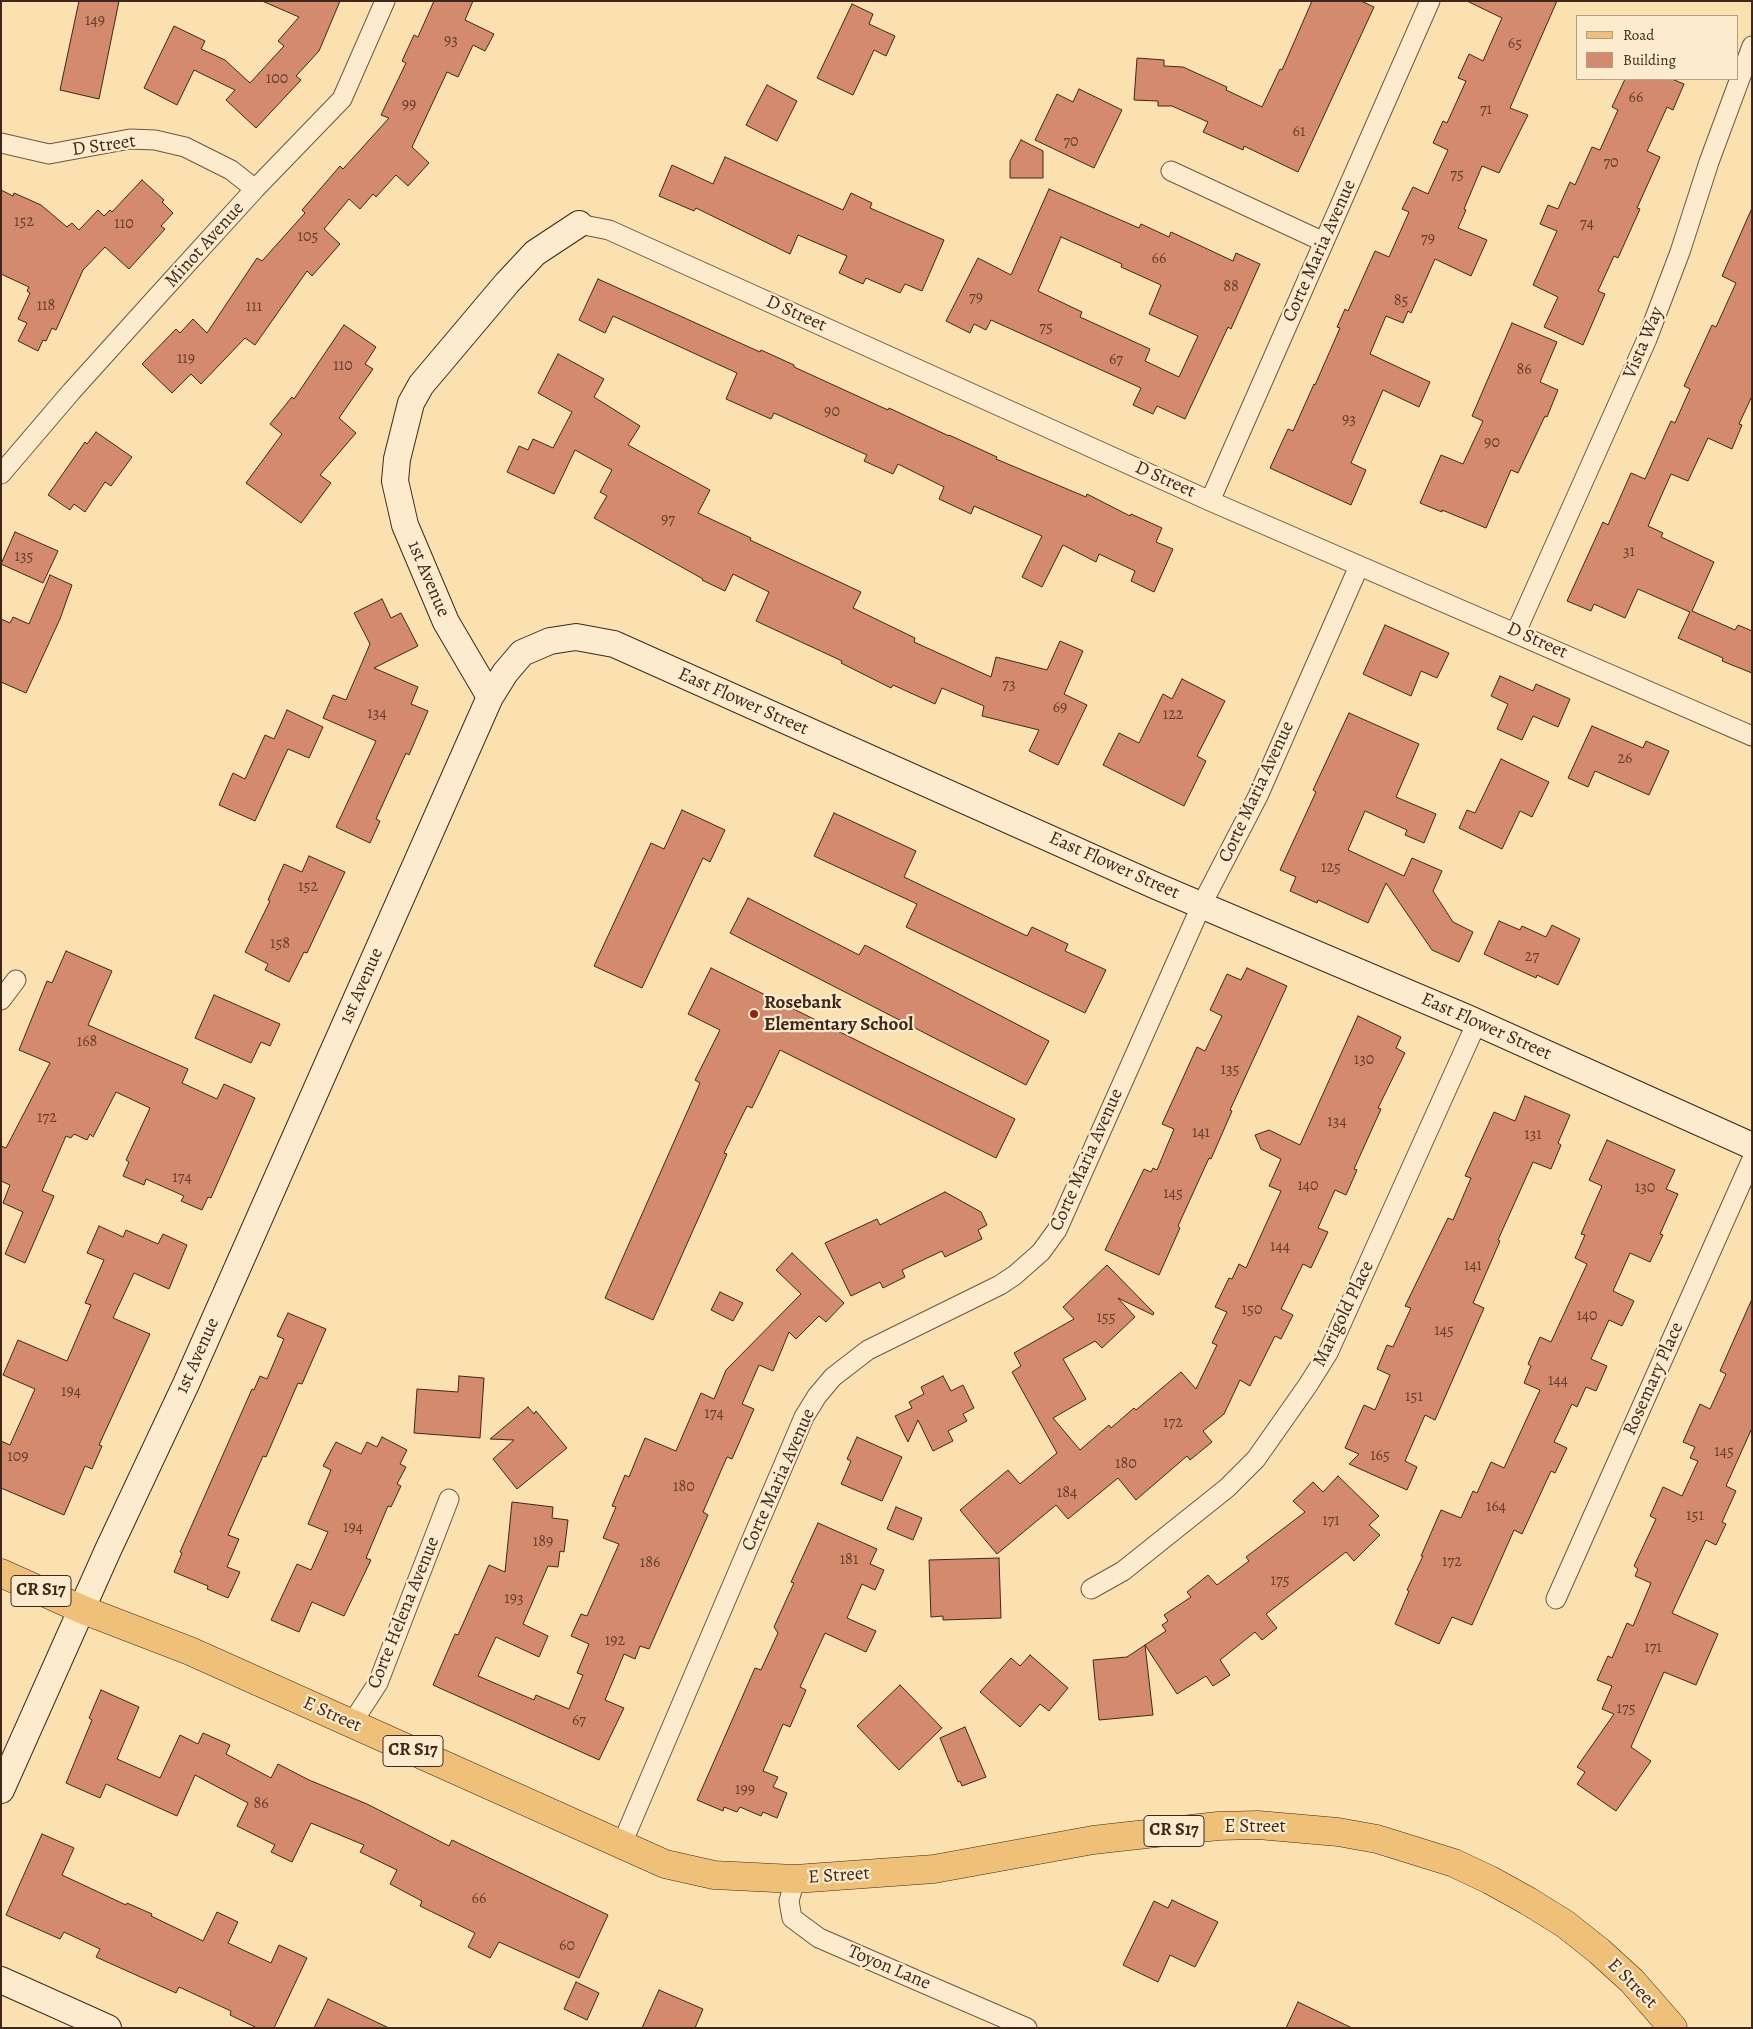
<!DOCTYPE html>
<html>
<head>
<meta charset="utf-8">
<style>
	body { margin:0 }
	#map { position:relative; width:1753px; height:2029px; overflow:hidden; background:#fbe0b0; font-family:Alegreya,serif }
	canvas { display:block }
	.frame { position:absolute; inset:0; border:2px solid #40271b; pointer-events:none }
	.legend { position:absolute; left:1576px; top:15px; width:162px; height:65px; box-sizing:border-box; background:#fcebcc; border:1px solid #b19d85; margin:0; padding:6px 9px; list-style:none; font-size:15px; color:#40271b }
	.legend li { display:flex; align-items:center; gap:10px; height:25px }
	.legend b { width:25px; border:1px solid #b19d85 }
</style>
</head>
<body>
<div id="map">
<canvas width="1753" height="2029"></canvas>
<div class="frame"></div>
<ul class="legend">
<li><b style="height:6px;background:#eec078"></b>Road</li>
<li><b style="height:14px;background:#d48a6c"></b>Building</li>
</ul>
</div>
<script>
const c = document.querySelector('canvas').getContext('2d');
c.lineJoin = 'round';
function fill(path, color) {
  c.fillStyle = color;
  c.fill(path, 'evenodd');
}
function toPath(rows) {
  const path = new Path2D();
  for (const r of rows) {
    path.moveTo(r[0], r[1]);
    for (let i = 2; i < r.length; i += 2) path.lineTo(r[i], r[i + 1]);
  }
  return path;
}
function stroke(path, color, width, dash) {
  c.strokeStyle = color;
  c.lineWidth = width;
  c.lineCap = dash ? 'butt' : 'round';
  c.setLineDash(dash || []);
  c.stroke(path);
}
function write(font, color, halo, rows, align = 'center') {
  c.font = font + ' Alegreya,serif';
  c.lineWidth = 4.5;
  c.setLineDash([]);
  c.textBaseline = 'middle';
  c.strokeStyle = halo;
  c.fillStyle = color;
  for (const [text, x, y, turn = 0] of rows) {
    c.save();
    c.translate(x, y);
    c.rotate((+turn || 0) * Math.PI / 180);
    c.textAlign = isNaN(turn) ? turn : align;
    if (halo) c.strokeText(text, 0, 0);
    c.fillText(text, 0, 0);
    c.restore();
  }
}
const building = toPath([
	[79,1,119,1,99,99,60,90,79,1],
	[262,1,340,1,319,51,296,76,301,80,256,128,226,100,235,90,194,70,177,105,144,88,174,26,205,41,201,49,225,60,250,83,284,46,278,41,299,17,262,1],
	[434,1,473,1,465,20,494,34,485,51,473,45,458,77,447,72,412,147,429,163,408,186,396,175,376,197,373,194,360,209,349,199,324,229,340,244,312,276,307,271,255,345,245,338,201,384,191,374,172,393,142,364,176,329,180,333,193,319,207,333,257,258,262,261,305,213,302,210,340,166,343,169,389,118,381,115,406,63,402,61,414,35,418,37,434,1],
	[1312,1,1361,1,1374,7,1298,172,1244,146,1243,150,1203,132,1208,122,1172,106,1158,106,1158,101,1134,100,1137,58,1164,60,1164,66,1183,67,1227,87,1226,90,1262,107,1280,69,1282,70,1312,1],
	[1467,1,1557,1,1510,108,1528,115,1499,173,1482,166,1464,209,1466,210,1458,228,1487,240,1471,276,1435,259,1411,313,1408,311,1403,323,1386,316,1370,354,1430,382,1419,407,1383,390,1351,463,1366,470,1351,505,1270,468,1288,429,1293,431,1314,384,1315,385,1340,328,1337,327,1345,309,1348,311,1375,251,1389,257,1409,212,1402,209,1413,187,1428,194,1448,150,1433,143,1443,121,1447,123,1466,81,1458,78,1469,54,1483,61,1502,18,1467,1],
	[852,4,873,14,869,24,895,36,886,56,874,50,853,95,817,78,852,4],
	[1625,79,1672,79,1684,84,1673,110,1667,107,1647,151,1660,157,1637,208,1640,209,1618,258,1614,256,1598,291,1605,294,1583,345,1544,327,1558,297,1533,285,1557,231,1540,224,1548,205,1558,209,1570,182,1575,185,1592,147,1600,150,1618,110,1612,107,1625,79],
	[767,85,797,101,777,141,746,125,767,85],
	[1079,89,1122,110,1094,168,1035,140,1057,94,1073,102,1079,89],
	[1021,140,1043,151,1043,178,1010,178,1010,161,1021,140],
	[725,157,843,210,851,193,872,203,870,208,944,240,922,291,905,284,900,293,866,278,863,284,839,273,847,256,798,235,790,254,696,208,694,211,659,196,672,165,713,184,725,157],
	[142,180,164,200,162,202,173,213,161,226,165,229,129,269,105,247,83,270,56,330,52,328,46,341,43,340,38,351,18,341,27,323,18,319,30,293,27,291,29,287,1,274,1,190,13,196,14,193,41,205,67,227,72,223,79,230,98,210,104,216,110,210,112,212,142,180],
	[1049,189,1139,228,1141,224,1169,237,1171,232,1233,261,1236,253,1260,264,1231,329,1228,327,1185,419,1157,406,1153,414,1133,405,1141,388,991,320,986,330,974,324,970,333,946,321,978,258,1011,275,1049,189],
	[1061,237,1122,264,1121,267,1161,285,1149,314,1198,336,1179,377,1145,361,1150,349,1080,317,1082,312,1038,291,1061,237],
	[1752,208,1752,396,1739,424,1742,425,1732,449,1708,438,1688,481,1671,474,1648,526,1663,533,1661,537,1714,562,1692,611,1735,630,1738,625,1752,631,1752,673,1722,661,1723,658,1678,638,1690,612,1638,589,1625,618,1594,604,1591,611,1567,601,1603,522,1608,525,1631,473,1645,479,1671,421,1675,423,1690,389,1684,386,1712,325,1716,327,1736,283,1722,276,1752,208],
	[598,279,760,352,761,350,794,365,794,367,888,410,889,408,949,436,949,435,997,457,996,459,1086,497,1087,494,1130,516,1131,514,1162,528,1156,542,1173,549,1154,592,1131,581,1135,571,1099,554,1096,562,1063,545,1042,587,1022,577,1042,536,974,506,971,514,939,499,944,487,898,464,893,474,864,461,867,455,774,413,771,419,726,399,737,373,613,316,605,333,579,320,598,279],
	[1512,323,1557,342,1540,382,1558,390,1547,417,1545,416,1518,473,1511,470,1486,528,1442,510,1442,512,1420,503,1441,455,1463,464,1483,421,1472,416,1512,323],
	[344,325,376,347,365,364,373,369,339,418,356,433,320,475,331,483,301,523,246,483,282,434,270,424,292,397,294,399,344,325],
	[558,354,604,379,594,397,640,426,628,445,710,490,698,513,751,538,750,540,861,592,853,608,915,638,914,642,991,677,996,657,1047,670,1060,641,1083,651,1064,694,1087,705,1058,765,1029,751,1039,730,982,716,984,706,942,688,935,704,893,685,891,688,841,663,842,661,756,621,769,592,733,574,725,591,702,580,703,579,594,518,607,496,600,492,612,470,575,450,554,494,507,472,519,446,528,450,533,439,553,448,572,412,538,393,558,354],
	[96,432,132,457,111,486,105,482,85,512,74,504,70,510,48,495,85,442,87,444,96,432],
	[15,532,58,551,43,583,1,564,15,532],
	[50,575,72,585,60,619,26,693,1,682,1,619,10,623,13,617,29,624,50,575],
	[382,599,391,618,401,613,418,646,374,668,418,687,411,704,428,711,409,755,406,753,376,819,380,821,370,843,336,827,376,741,323,718,333,695,346,700,370,644,354,613,382,599],
	[1385,625,1449,653,1437,678,1421,671,1411,696,1363,674,1385,625],
	[1500,676,1533,691,1536,684,1570,699,1558,727,1533,716,1522,740,1497,729,1508,704,1491,696,1500,676],
	[1182,679,1225,701,1197,756,1206,761,1184,806,1103,765,1119,733,1139,743,1163,694,1172,699,1182,679],
	[287,710,323,727,309,758,288,749,255,821,219,805,233,773,245,779,265,735,274,739,287,710],
	[1349,713,1419,744,1396,797,1436,814,1424,843,1405,835,1407,830,1365,811,1348,850,1404,876,1412,858,1442,871,1433,891,1453,922,1473,932,1459,962,1432,950,1386,883,1368,923,1318,900,1317,903,1290,891,1296,877,1280,870,1316,792,1313,790,1349,713],
	[1592,726,1643,748,1646,741,1669,751,1649,795,1595,771,1588,787,1568,778,1592,726],
	[1501,759,1549,782,1532,817,1520,811,1502,849,1459,828,1467,810,1475,813,1501,759],
	[682,810,725,830,710,862,703,858,642,988,594,966,651,843,664,849,682,810],
	[834,813,916,851,904,877,1027,936,1032,927,1068,944,1065,951,1106,970,1085,1013,906,927,917,904,814,856,834,813],
	[309,856,345,872,307,953,304,952,289,982,265,970,268,964,245,952,270,901,268,900,284,864,302,872,309,856],
	[748,898,859,955,865,945,1049,1041,1026,1085,730,933,748,898],
	[1499,921,1520,930,1522,926,1546,937,1552,925,1580,939,1558,985,1537,975,1536,978,1484,954,1499,921],
	[66,951,112,971,88,1025,188,1069,182,1083,217,1099,224,1084,255,1098,211,1198,208,1197,202,1210,181,1201,184,1196,146,1179,144,1185,123,1176,129,1162,126,1160,150,1108,116,1092,93,1137,90,1134,87,1140,74,1134,71,1138,66,1136,42,1191,54,1196,25,1263,5,1254,23,1212,3,1203,10,1185,1,1181,1,1146,6,1148,50,1063,19,1050,47,981,52,983,66,951],
	[711,968,1015,1119,996,1158,780,1050,752,1108,747,1106,724,1153,727,1154,715,1181,653,1320,605,1298,700,1083,695,1080,720,1030,688,1014,711,968],
	[1247,968,1287,986,1230,1110,1232,1111,1211,1159,1209,1158,1178,1226,1180,1228,1159,1275,1105,1250,1144,1169,1151,1172,1153,1168,1157,1170,1174,1129,1162,1124,1197,1047,1205,1051,1222,1016,1210,1010,1227,974,1241,980,1247,968],
	[214,995,280,1024,270,1046,261,1042,251,1063,195,1038,214,995],
	[1358,1016,1401,1037,1396,1048,1405,1053,1378,1108,1381,1109,1354,1169,1357,1170,1346,1195,1335,1190,1318,1228,1328,1232,1311,1268,1303,1264,1281,1309,1293,1315,1281,1339,1275,1336,1250,1386,1240,1380,1224,1414,1203,1431,1212,1442,1190,1460,1187,1456,1136,1500,1118,1478,1068,1519,1056,1505,997,1554,960,1510,1008,1470,1020,1484,1057,1453,1012,1372,1021,1366,1014,1353,1074,1319,1063,1307,1107,1265,1154,1313,1153,1315,1118,1298,1135,1317,1102,1348,1095,1341,1063,1359,1086,1399,1053,1418,1080,1450,1109,1425,1111,1428,1134,1408,1136,1410,1181,1372,1196,1389,1217,1345,1212,1343,1227,1312,1215,1307,1229,1278,1232,1279,1239,1264,1246,1268,1281,1191,1269,1186,1281,1159,1261,1149,1255,1135,1269,1130,1300,1145,1358,1016],
	[1525,1096,1570,1115,1558,1143,1561,1145,1551,1169,1533,1162,1498,1240,1500,1241,1473,1303,1484,1308,1435,1420,1425,1415,1405,1461,1417,1467,1407,1490,1349,1464,1359,1454,1345,1448,1364,1405,1375,1410,1390,1375,1377,1369,1387,1345,1393,1347,1411,1308,1405,1306,1448,1218,1453,1220,1471,1178,1465,1176,1494,1112,1515,1121,1525,1096],
	[1607,1140,1675,1170,1666,1189,1678,1194,1660,1234,1663,1235,1650,1262,1630,1253,1613,1291,1634,1301,1622,1326,1609,1320,1591,1359,1607,1366,1596,1391,1586,1387,1577,1407,1572,1404,1554,1442,1567,1448,1555,1473,1551,1471,1522,1534,1514,1530,1472,1625,1452,1617,1439,1644,1395,1624,1409,1591,1407,1590,1423,1556,1421,1556,1441,1510,1461,1518,1473,1491,1477,1493,1491,1462,1504,1468,1540,1390,1524,1383,1531,1366,1528,1364,1540,1337,1551,1342,1587,1264,1575,1258,1585,1235,1581,1234,1602,1186,1589,1180,1607,1140],
	[945,1192,981,1212,987,1225,978,1230,982,1239,945,1257,942,1251,902,1270,905,1277,883,1288,880,1282,851,1296,825,1243,877,1219,880,1225,945,1192],
	[99,1226,123,1237,126,1230,158,1244,163,1234,187,1245,169,1289,134,1273,113,1318,150,1334,99,1445,102,1446,92,1469,85,1466,64,1515,1,1488,1,1441,10,1445,35,1389,3,1375,18,1340,67,1361,91,1305,85,1303,104,1260,87,1253,99,1226],
	[792,1253,844,1303,826,1322,819,1316,796,1339,789,1332,773,1371,759,1365,742,1404,754,1409,732,1459,727,1457,703,1512,708,1515,649,1649,640,1646,635,1659,624,1654,605,1700,624,1708,599,1760,433,1685,455,1634,458,1635,489,1565,505,1572,512,1502,553,1507,552,1518,568,1520,564,1552,560,1551,558,1567,548,1566,523,1624,548,1636,539,1657,496,1637,478,1676,534,1700,536,1695,569,1709,583,1675,577,1673,589,1644,571,1636,581,1614,587,1616,619,1544,603,1538,616,1507,612,1506,625,1475,629,1477,645,1438,676,1451,701,1393,714,1399,726,1370,801,1294,776,1270,792,1253],
	[720,1292,743,1303,733,1321,711,1310,720,1292],
	[1752,1299,1752,1428,1726,1486,1736,1491,1722,1522,1726,1524,1716,1545,1706,1540,1672,1613,1718,1634,1696,1685,1664,1672,1631,1747,1651,1761,1616,1811,1577,1784,1585,1772,1577,1767,1614,1714,1602,1709,1612,1686,1597,1680,1608,1656,1612,1658,1627,1623,1633,1626,1651,1583,1635,1576,1638,1569,1634,1566,1656,1519,1650,1516,1663,1487,1682,1496,1698,1461,1690,1458,1695,1447,1683,1442,1700,1404,1710,1409,1726,1374,1720,1371,1752,1299],
	[288,1313,326,1329,302,1384,298,1383,266,1457,263,1456,228,1535,239,1539,227,1567,240,1572,228,1598,207,1589,208,1586,174,1572,182,1553,180,1552,252,1389,254,1390,260,1376,267,1379,284,1339,277,1336,288,1313],
	[459,1376,484,1378,480,1438,414,1433,417,1389,458,1392,459,1376],
	[943,1376,951,1391,963,1385,974,1408,963,1414,967,1421,948,1431,953,1441,933,1451,918,1420,908,1442,895,1416,912,1408,909,1402,924,1394,921,1387,943,1376],
	[528,1407,534,1414,536,1411,567,1448,517,1489,493,1459,514,1440,490,1439,528,1407],
	[382,1437,407,1450,400,1464,406,1467,397,1484,401,1486,391,1507,388,1506,366,1558,371,1560,344,1616,312,1602,299,1632,271,1620,297,1564,311,1570,328,1532,308,1524,331,1470,323,1466,336,1442,361,1454,367,1442,377,1447,382,1437],
	[857,1437,902,1457,882,1501,841,1484,851,1461,847,1459,857,1437],
	[1338,1476,1379,1516,1369,1525,1380,1535,1354,1561,1346,1552,1266,1614,1277,1628,1262,1640,1255,1632,1220,1660,1230,1675,1213,1686,1206,1676,1177,1694,1145,1645,1166,1631,1162,1625,1168,1621,1164,1615,1191,1597,1187,1592,1208,1575,1217,1585,1249,1561,1246,1557,1305,1512,1293,1501,1313,1482,1323,1492,1338,1476],
	[896,1507,922,1518,913,1540,887,1529,896,1507],
	[818,1523,877,1549,870,1564,884,1570,875,1590,862,1584,847,1618,876,1631,866,1652,825,1633,800,1687,806,1690,790,1727,783,1724,763,1771,778,1777,773,1787,787,1793,777,1818,763,1812,761,1816,740,1807,737,1812,724,1807,723,1811,697,1800,755,1668,761,1670,778,1633,774,1627,794,1583,791,1582,818,1523],
	[999,1558,1001,1618,943,1620,943,1616,931,1617,929,1560,999,1558],
	[1145,1645,1153,1715,1099,1720,1093,1660,1127,1657,1145,1645],
	[1030,1655,1068,1688,1049,1711,1040,1704,1020,1727,980,1692,1011,1658,1020,1666,1030,1655],
	[900,1685,942,1728,899,1770,857,1726,900,1685],
	[101,1690,139,1707,117,1759,160,1778,180,1735,198,1744,203,1733,230,1745,226,1754,271,1778,278,1764,309,1780,367,1804,449,1846,452,1840,608,1915,579,1978,499,1942,490,1958,468,1947,475,1933,420,1906,422,1901,390,1884,397,1870,360,1852,364,1845,311,1823,292,1862,271,1852,275,1845,237,1826,248,1803,195,1775,177,1816,106,1784,100,1798,66,1783,92,1720,89,1718,101,1690],
	[965,1727,986,1777,962,1786,960,1781,958,1782,940,1738,965,1727],
	[42,1834,74,1848,62,1875,126,1905,127,1903,152,1914,151,1916,203,1941,217,1912,238,1922,228,1943,271,1963,279,1945,307,1958,274,2028,257,2028,230,2015,231,2011,179,1987,176,1993,96,1957,100,1949,64,1932,60,1939,6,1915,42,1834],
	[1172,1900,1218,1922,1195,1967,1170,1955,1158,1982,1123,1965,1154,1901,1168,1908,1172,1900],
	[576,1982,599,1993,587,2020,564,2009,576,1982],
	[659,1990,703,2009,695,2028,642,2028,659,1990],
	[328,1999,389,2028,314,2028,328,1999],
	[1298,2002,1352,2028,1286,2028,1298,2002]
]);
const street = toPath([
	[1,143,49,154,130,139,155,140,185,147,231,170,255,189],
	[1171,171,1324,242],
	[579,224,609,230,1210,501,1752,736],
	[1,474,71,392,154,300,255,189,342,99,385,1],
	[1210,501,1430,1],
	[1516,632,1647,339,1680,252,1709,162,1752,46],
	[1,1000,16,980],
	[1091,1589,1123,1571,1227,1488,1256,1459,1308,1385,1328,1353,1477,1022],
	[1556,1599,1752,1159],
	[352,1723,378,1683,449,1499],
	[621,1846,804,1417,817,1396,833,1377,868,1350,1000,1285,1015,1275,1041,1252,1057,1230,1202,904,1258,796,1359,566],
	[795,1879,789,1901,792,1918,819,1938,1027,2028]
]);
const secondary = toPath([
	[490,697,505,673,522,653,550,641,576,637,614,644,1156,886,1467,1018,1752,1146],
	[1,1790,108,1550,186,1384,490,697,446,622,405,525,395,481,397,459,411,403,421,385,507,283,535,253,579,224],
	[1,1980,108,2028]
]);
const primary = toPath([
	[1,1573,81,1609,190,1651,665,1864,714,1875,795,1879,934,1869,1093,1840,1218,1826,1258,1825,1338,1832,1377,1839,1454,1863,1490,1880,1528,1901,1565,1924,1599,1951,1632,1981,1673,2028]
]);
const markers = [
	[754,1014,5,"#8f2418"]
];
const numberNames = [
	["149",95,21],
	["93",451,41],
	["65",1515,44],
	["100",277,79],
	["66",1636,98],
	["99",409,105],
	["71",1486,110],
	["61",1299,132],
	["70",1071,142],
	["70",1611,163],
	["75",1457,175],
	["152",24,222],
	["110",124,224],
	["74",1587,224],
	["105",308,237],
	["79",1428,239],
	["66",1159,259],
	["88",1231,287],
	["79",976,298],
	["85",1401,301],
	["118",46,306],
	["111",254,307],
	["75",1046,328],
	["119",186,359],
	["67",1116,360],
	["110",343,366],
	["86",1524,370],
	["90",832,412],
	["93",1349,420],
	["90",1492,443],
	["97",668,520],
	["31",1629,552],
	["135",24,557],
	["73",1009,685],
	["69",1060,708],
	["134",377,714],
	["122",1173,715],
	["26",1625,759],
	["125",1331,868],
	["152",308,887],
	["158",280,944],
	["27",1532,957],
	["168",87,1042],
	["130",1364,1060],
	["135",1230,1070],
	["172",47,1118],
	["134",1337,1122],
	["141",1201,1133],
	["131",1533,1135],
	["174",182,1178],
	["140",1308,1186],
	["130",1645,1188],
	["145",1173,1194],
	["144",1280,1247],
	["141",1473,1266],
	["150",1252,1310],
	["140",1587,1316],
	["155",1106,1318],
	["145",1444,1331],
	["144",1558,1381],
	["194",71,1392],
	["151",1414,1397],
	["174",714,1414],
	["172",1173,1423],
	["145",1724,1452],
	["165",1380,1456],
	["109",18,1457],
	["180",1126,1464],
	["180",684,1487],
	["184",1067,1493],
	["164",1496,1507],
	["151",1695,1516],
	["171",1331,1521],
	["194",353,1528],
	["189",543,1542],
	["181",849,1560],
	["172",1452,1562],
	["186",650,1563],
	["175",1280,1581],
	["193",514,1599],
	["192",615,1641],
	["171",1653,1648],
	["175",1626,1709],
	["67",579,1721],
	["199",745,1790],
	["86",261,1804],
	["66",479,1899],
	["60",567,1946]
];
const shields = [
	[41,1591,60],
	[413,1751,60],
	[1174,1831,60]
];
const shieldNames = [
	["CR S17",41,1591],
	["CR S17",413,1751],
	["CR S17",1174,1831]
];
const streetNames = [
	["D Street",104,146,-8],
	["Minot Avenue",205,245,-48],
	["Corte Maria Avenue",1320,251,-66],
	["D Street",796,314,24],
	["Vista Way",1644,343,-67],
	["D Street",1165,480,24],
	["1st Avenue",428,579,67],
	["D Street",1537,641,24],
	["East Flower Street",743,702,24],
	["Corte Maria Avenue",1257,792,-65],
	["East Flower Street",1114,866,24],
	["1st Avenue",362,986,-66],
	["East Flower Street",1486,1027,24],
	["Corte Maria Avenue",1087,1160,-66],
	["Marigold Place",1344,1314,-64],
	["1st Avenue",198,1356,-66],
	["Rosemary Place",1654,1379,-66],
	["Corte Maria Avenue",779,1480,-66],
	["Corte Helena Avenue",404,1613,-68],
	["E Street",332,1715,24],
	["E Street",1255,1827],
	["E Street",839,1876,-4],
	["Toyon Lane",889,1968,23],
	["E Street",1632,1984,45]
];
const poiNames = [
	["Rosebank",764,1003],
	["Elementary School",764,1025]
];
fill(building, '#d48a6c');
stroke(building, '#40271b', 1);
stroke(street, '#6f5540', 21);
stroke(secondary, '#40271b', 28);
stroke(primary, '#40271b', 29);
stroke(street, '#fcebcc', 19);
stroke(secondary, '#fcebcc', 26);
stroke(primary, '#eec078', 28);
for (const [x, y, r, color] of markers) {
  const dot = new Path2D();
  dot.arc(x, y, r, 0, 2 * Math.PI);
  c.fillStyle = color;
  c.fill(dot);
  stroke(dot, '#fcebcc', 2);
}
write('16px', '#65402f', null, numberNames);
for (const [x, y, w] of shields) {
  const box = new Path2D();
  box.roundRect(x - w / 2, y - 15.5, w, 31, 4);
  c.fillStyle = '#fcebcc';
  c.fill(box);
  stroke(box, '#40271b', 1);
}
write('bold 18px', '#40271b', null, shieldNames);
write('19px', '#40271b', '#fcebcc', streetNames);
write('bold 19px', '#40271b', '#fcebcc', poiNames, 'left');
</script>
</body>
</html>
